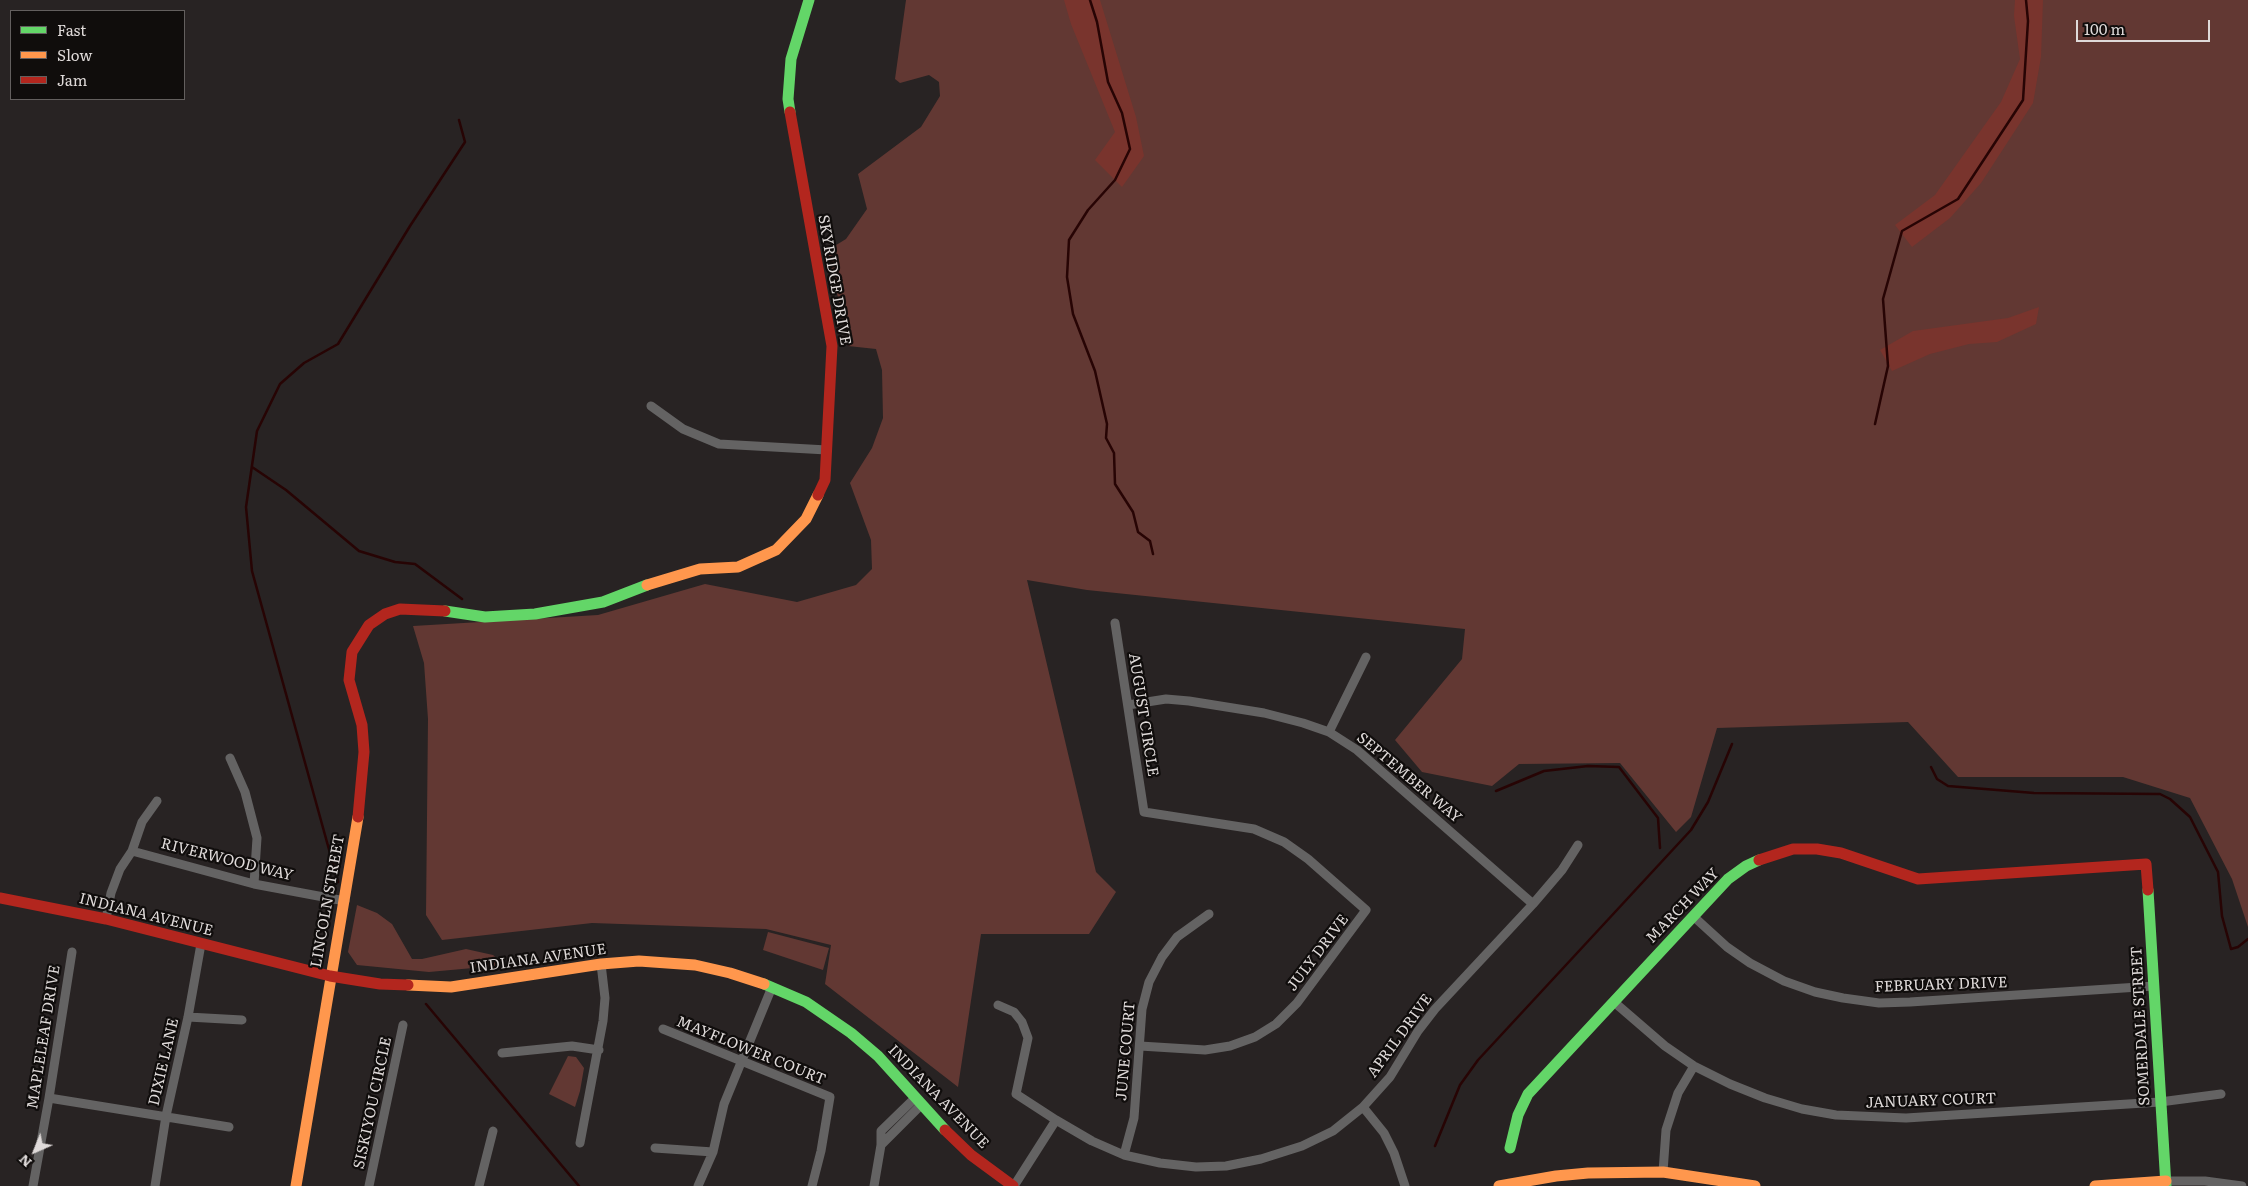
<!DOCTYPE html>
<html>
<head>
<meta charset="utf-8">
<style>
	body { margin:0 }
	#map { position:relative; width:2248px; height:1186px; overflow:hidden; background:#282323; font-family:Literata,serif }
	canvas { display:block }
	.legend { position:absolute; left:10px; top:10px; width:175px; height:90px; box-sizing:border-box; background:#100d0c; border:1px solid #635f5e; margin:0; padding:6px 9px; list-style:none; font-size:15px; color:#dfdad9 }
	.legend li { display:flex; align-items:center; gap:10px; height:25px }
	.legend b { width:25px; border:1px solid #635f5e }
	.north { position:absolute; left:10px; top:1126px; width:50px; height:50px; -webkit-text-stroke:4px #100d0c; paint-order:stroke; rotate:224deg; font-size:14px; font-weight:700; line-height:20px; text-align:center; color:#dfdad9 }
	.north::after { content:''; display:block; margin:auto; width:18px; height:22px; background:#dfdad9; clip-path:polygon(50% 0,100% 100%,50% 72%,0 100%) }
	.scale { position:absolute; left:2076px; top:20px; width:134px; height:22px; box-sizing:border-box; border:2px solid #dfdad9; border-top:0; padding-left:6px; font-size:15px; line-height:18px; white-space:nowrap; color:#dfdad9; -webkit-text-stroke:4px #100d0c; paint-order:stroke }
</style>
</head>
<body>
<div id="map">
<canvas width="2248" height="1186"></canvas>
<ul class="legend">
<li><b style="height:6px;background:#63d668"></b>Fast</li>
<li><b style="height:6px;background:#ff974d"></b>Slow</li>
<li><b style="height:6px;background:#b3261e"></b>Jam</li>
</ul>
<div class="north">N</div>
<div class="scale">100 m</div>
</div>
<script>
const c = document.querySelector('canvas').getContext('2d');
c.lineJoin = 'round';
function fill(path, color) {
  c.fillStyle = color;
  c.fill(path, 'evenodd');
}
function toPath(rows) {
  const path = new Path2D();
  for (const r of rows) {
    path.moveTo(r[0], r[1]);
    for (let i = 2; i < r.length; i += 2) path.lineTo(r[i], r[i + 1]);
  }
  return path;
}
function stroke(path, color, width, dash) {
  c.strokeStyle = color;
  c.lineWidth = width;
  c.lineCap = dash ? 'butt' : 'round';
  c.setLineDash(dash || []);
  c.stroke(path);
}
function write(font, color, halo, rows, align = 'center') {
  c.font = font + ' Literata,serif';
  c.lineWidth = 4.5;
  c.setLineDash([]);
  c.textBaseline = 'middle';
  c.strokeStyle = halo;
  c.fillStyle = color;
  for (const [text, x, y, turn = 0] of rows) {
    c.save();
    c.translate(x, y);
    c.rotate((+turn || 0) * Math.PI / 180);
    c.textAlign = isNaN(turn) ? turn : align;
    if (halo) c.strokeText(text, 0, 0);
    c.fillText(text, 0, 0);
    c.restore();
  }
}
const green = toPath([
	[906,0,2248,0,2248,927,2232,879,2190,798,2123,777,1958,777,1908,722,1717,728,1691,817,1676,832,1620,763,1519,764,1492,786,1422,772,1395,740,1462,659,1465,629,1087,590,1027,580,1096,872,1116,892,1089,934,981,934,958,1087,825,984,831,945,766,929,592,923,442,940,426,915,428,719,424,663,413,626,598,615,705,584,797,602,856,585,872,569,871,540,850,483,872,448,883,418,882,370,876,349,848,346,828,250,846,239,867,209,858,174,921,127,940,96,939,82,929,75,900,83,895,79],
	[357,905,377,913,392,924,412,959,422,959,466,949,493,955,506,965,429,972,357,965,348,952],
	[768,932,829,948,823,970,763,950],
	[568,1056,576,1057,584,1068,580,1091,575,1107,549,1094]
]);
const forest = toPath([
	[1064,0,1100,0,1136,117,1144,156,1122,187,1095,160,1115,132,1071,24],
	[2015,0,2043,0,2041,57,2033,103,1981,183,1950,218,1912,247,1895,225,1935,195,2001,102,2020,59,2014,16],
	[2039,307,2036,324,1997,342,1969,344,1930,354,1892,371,1880,350,1913,331,2008,318]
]);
const stream = toPath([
	[1090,0,1097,22,1108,82,1122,113,1130,149,1115,180,1088,210,1069,240,1067,277,1073,314,1095,371,1107,424,1106,438,1114,453,1115,484,1133,512,1138,532,1150,541,1153,554],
	[1875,424,1888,366,1883,299,1902,231,1958,199,2023,100,2028,21,2026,0],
	[252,467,286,490,359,551,395,562,415,564,462,599],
	[1931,767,1937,779,1948,786,2034,793,2160,794,2170,799,2190,817,2218,872,2222,916,2231,949,2238,947,2248,939],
	[1496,791,1544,771,1588,766,1619,767,1658,818,1660,848],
	[338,882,252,571,246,507,257,431,280,384,304,363,338,344,410,226,465,142,459,120],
	[426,1004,579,1186],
	[1435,1146,1460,1085,1478,1060,1691,830,1708,802,1732,744]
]);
const street = toPath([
	[651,406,683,429,719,444,827,450],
	[1115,623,1144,812,1254,829,1284,842,1308,859,1366,910,1297,1003,1276,1024,1255,1037,1230,1046,1205,1050,1140,1046],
	[1128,705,1166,699,1189,701,1264,713,1303,723,1329,732,1357,750,1533,904],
	[1329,732,1366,657],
	[230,758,245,792,257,838,254,884],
	[132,851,254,884,345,901],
	[1693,916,1727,947,1750,963,1784,981,1815,992,1843,998,1879,1003,1910,1002,2154,986],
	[106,919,111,893,120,869,132,851,142,822,157,801],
	[1614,1002,1665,1046,1694,1066,1730,1084,1765,1098,1802,1109,1836,1115,1906,1118,2160,1102,2221,1094],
	[998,1005,1014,1012,1022,1022,1028,1038,1016,1094,1056,1120,1092,1141,1124,1155,1160,1163,1196,1167,1226,1166,1261,1159,1302,1146,1333,1131,1363,1107,1390,1077,1418,1031,1435,1009,1533,904,1562,870,1578,845],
	[188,1017,242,1020],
	[663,1029,830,1097,821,1151,812,1186],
	[502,1053,572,1046,599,1050],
	[49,1098,229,1127],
	[1363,1107,1384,1133,1394,1153,1405,1186],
	[580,1143,603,1021,605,998,601,964],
	[881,1145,922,1104],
	[655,1148,713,1152],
	[1124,1155,1134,1118,1142,1009,1149,982,1162,957,1177,937,1209,914],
	[1663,1172,1666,1130,1678,1093,1694,1066],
	[2166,1181,2205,1181,2242,1186],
	[33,1186,49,1098,72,952],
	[155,1186,166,1116,188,1017,201,944],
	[369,1186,403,1025],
	[479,1186,493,1131],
	[698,1186,713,1152,724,1104,772,987],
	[874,1186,881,1145,881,1131,916,1097],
	[1014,1186,1056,1120]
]);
const fast = toPath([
	[790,112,788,99,791,59,809,0],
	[445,611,485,617,535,614,603,602,647,585],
	[2148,890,2166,1186],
	[764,984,806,1002,851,1033,878,1056,945,1130],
	[1510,1148,1518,1115,1528,1094,1728,879,1746,866,1759,860]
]);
const slow = toPath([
	[647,585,700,569,738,567,776,550,806,519,818,495],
	[408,985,451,987,601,964,639,961,695,965,730,973,764,984],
	[296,1186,358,817],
	[1499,1186,1556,1176,1588,1173,1663,1172,1755,1186],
	[2095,1186,2166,1181]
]);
const jam = toPath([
	[790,112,832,346,825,480,818,495],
	[358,817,364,752,362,725,349,680,352,652,369,625,385,614,400,609,445,611],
	[1759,860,1793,849,1817,849,1841,853,1918,879,2146,864,2148,890],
	[0,898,106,919,330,976,380,984,408,985],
	[945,1130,971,1155,1013,1186]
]);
const streetNames = [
	["SKYRIDGE DRIVE",834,280,80],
	["AUGUST CIRCLE",1143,715,81],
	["SEPTEMBER WAY",1409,778,40],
	["RIVERWOOD WAY",227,860,14],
	["LINCOLN STREET",328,901,-80],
	["MARCH WAY",1683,906,-46],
	["INDIANA AVENUE",146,915,14],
	["JULY DRIVE",1318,953,-53],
	["INDIANA AVENUE",538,959,-8],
	["FEBRUARY DRIVE",1941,985,-2],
	["SOMERDALE STREET",2141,1026,-93],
	["APRIL DRIVE",1400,1036,-54],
	["MAPLELEAF DRIVE",44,1037,-81],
	["MAYFLOWER COURT",751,1051,22],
	["JUNE COURT",1126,1051,-85],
	["DIXIE LANE",164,1062,-77],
	["INDIANA AVENUE",938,1097,46],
	["JANUARY COURT",1931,1101,-2],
	["SISKIYOU CIRCLE",373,1103,-78]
];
fill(green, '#623833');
fill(forest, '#79342d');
stroke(stream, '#270404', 2.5);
stroke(street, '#646363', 9);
stroke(fast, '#63d668', 11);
stroke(slow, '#ff974d', 11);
stroke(jam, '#b3261e', 11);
write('15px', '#dfdad9', '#100d0c', streetNames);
</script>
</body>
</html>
